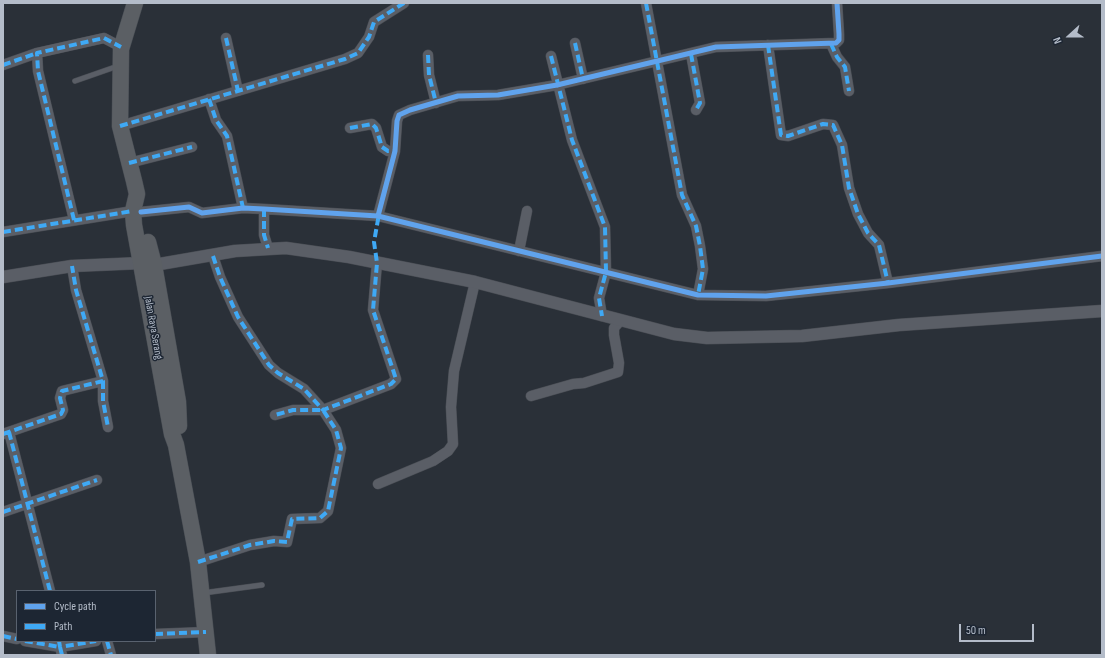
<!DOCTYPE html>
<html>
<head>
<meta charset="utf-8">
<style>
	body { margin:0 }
	#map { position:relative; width:1105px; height:658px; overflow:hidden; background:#2a3038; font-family:"Sofia Sans Condensed",sans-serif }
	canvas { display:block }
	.frame { position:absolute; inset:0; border:4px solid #b4bcc9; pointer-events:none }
	.legend { position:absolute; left:16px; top:590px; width:140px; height:52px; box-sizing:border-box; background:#1d2633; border:1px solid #59626f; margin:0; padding:5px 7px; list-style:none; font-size:12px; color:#b4bcc9 }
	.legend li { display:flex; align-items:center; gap:8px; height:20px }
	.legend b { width:20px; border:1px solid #59626f }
	.north { position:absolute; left:1049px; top:16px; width:40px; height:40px; -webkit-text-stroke:3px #1d2633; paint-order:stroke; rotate:249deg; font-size:11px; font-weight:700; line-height:16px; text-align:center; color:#b4bcc9 }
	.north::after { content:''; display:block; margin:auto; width:14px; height:18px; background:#b4bcc9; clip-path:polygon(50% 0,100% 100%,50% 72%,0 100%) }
	.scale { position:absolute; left:959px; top:624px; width:75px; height:18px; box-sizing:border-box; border:2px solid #b4bcc9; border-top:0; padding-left:5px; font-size:12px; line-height:14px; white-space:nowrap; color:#b4bcc9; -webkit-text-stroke:3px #1d2633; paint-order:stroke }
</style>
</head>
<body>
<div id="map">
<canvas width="1105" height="658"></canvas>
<div class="frame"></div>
<ul class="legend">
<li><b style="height:5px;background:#60a3ed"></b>Cycle path</li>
<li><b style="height:5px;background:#3fa9f5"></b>Path</li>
</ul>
<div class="north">N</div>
<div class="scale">50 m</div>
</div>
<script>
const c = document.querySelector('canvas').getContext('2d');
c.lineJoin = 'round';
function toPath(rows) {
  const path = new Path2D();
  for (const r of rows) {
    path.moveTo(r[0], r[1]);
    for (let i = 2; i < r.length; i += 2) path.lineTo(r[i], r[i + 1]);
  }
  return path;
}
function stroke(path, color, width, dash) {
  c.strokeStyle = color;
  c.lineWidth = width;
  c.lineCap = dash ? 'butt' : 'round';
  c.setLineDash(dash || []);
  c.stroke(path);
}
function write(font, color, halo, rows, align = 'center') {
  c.font = font + ' "Sofia Sans Condensed",sans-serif';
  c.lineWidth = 3;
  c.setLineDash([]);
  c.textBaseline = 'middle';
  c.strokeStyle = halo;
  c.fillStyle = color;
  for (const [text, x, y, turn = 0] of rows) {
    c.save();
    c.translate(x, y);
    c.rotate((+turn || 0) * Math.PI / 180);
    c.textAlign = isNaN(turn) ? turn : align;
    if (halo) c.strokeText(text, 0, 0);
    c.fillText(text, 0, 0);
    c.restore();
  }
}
const service = toPath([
	[75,81,118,66],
	[203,593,262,585]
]);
const minor = toPath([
	[646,3,682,195,696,226,700,246,703,269,698,295],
	[226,38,238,91],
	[575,43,583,79],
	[831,44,837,57,845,67,849,91],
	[768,45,781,135,788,136,823,124,833,125,842,145,849,188,858,214,868,233,879,245,888,283],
	[691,54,700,103,696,110],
	[428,55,429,75,436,103],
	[551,56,572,140,605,227,606,272,599,298,602,316],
	[3,65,37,53],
	[209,99,216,120,227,136,243,208],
	[120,126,345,59,358,53,369,37,374,22,404,3],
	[350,128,372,124,376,128,382,147,388,151,395,151],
	[129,163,192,147],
	[264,209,264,235,268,248],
	[141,212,189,207,202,213,243,208,264,209,378,216,698,295,766,296,888,283,1102,256],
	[378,216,395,151,397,121,399,115,410,110,458,96,498,95,557,85,716,47,836,43,839,40,839,34,837,3],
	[74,220,38,71,37,53,104,38,121,47],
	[3,232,133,211],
	[519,251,527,211],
	[213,256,220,277,238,317,269,365,278,373,304,389,323,410,391,384,396,379,373,310,377,263],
	[103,381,103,401,108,427],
	[531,396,573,384,584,383,618,372,619,363,614,335,614,328,621,320],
	[9,432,50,591],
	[3,434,61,414,63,410,60,398,62,391,103,381,76,290,72,266],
	[378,484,433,461,448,451,453,444,451,407,454,371,475,282],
	[3,512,97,480],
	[198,562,250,545,274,541,287,542,292,519,320,518,328,511,341,448,336,430,323,410,293,410,275,415],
	[155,634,206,632],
	[3,636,17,639],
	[25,641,60,647,62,655],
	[107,641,111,655],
	[59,642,60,647,96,641]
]);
const tertiary = toPath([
	[154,265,235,251,286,248,349,257,475,282,674,334,707,338,802,336,899,325,1102,311],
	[3,277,72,266,142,263]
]);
const trunk = toPath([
	[135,3,121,49,120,126,134,181,137,194,133,211,134,225,172,434,176,445,198,562,208,655],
	[148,242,154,265,178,402,179,426]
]);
const quiet = toPath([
	[646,3,682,195,696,226,700,246,703,269,698,295],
	[226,38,238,91],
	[575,43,583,79],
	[831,44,837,57,845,67,849,91],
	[768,45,781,135,788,136,823,124,833,125,842,145,849,188,858,214,868,233,879,245,888,283],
	[691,54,700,103,696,110],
	[428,55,429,75,436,103],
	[551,56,572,140,605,227,606,272,599,298,602,316],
	[3,65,37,53],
	[209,99,216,120,227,136,243,208],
	[120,126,345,59,358,53,369,37,374,22,404,3],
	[350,128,372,124,376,128,382,147,388,151,395,151],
	[129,163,192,147],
	[264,209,264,235,268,248],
	[74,220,38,71,37,53,104,38,121,47],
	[3,232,133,211],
	[213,256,220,277,238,317,269,365,278,373,304,389,323,410,391,384,396,379,373,310,377,263,374,242,379,214],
	[103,381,103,401,108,427],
	[9,432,50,591],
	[3,434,61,414,63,410,60,398,62,391,103,381,76,290,72,266],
	[3,512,97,480],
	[198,562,250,545,274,541,287,542,292,519,320,518,328,511,341,448,336,430,323,410,293,410,275,415],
	[155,634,206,632],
	[3,636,17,639],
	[25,641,60,647,62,655],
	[59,641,60,647,96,641],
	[107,641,111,655]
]);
const cycleway = toPath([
	[141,212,189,207,202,213,243,208,264,209,378,216,698,295,766,296,888,283,1102,256],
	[378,216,395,151,397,121,399,115,410,110,458,96,498,95,557,85,716,47,836,43,839,40,839,34,837,3]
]);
const streetNames = [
	["Jalan Raya Serang",153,328,80]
];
stroke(service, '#484c53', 6);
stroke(minor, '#484c53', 11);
stroke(tertiary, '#484c53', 13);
stroke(trunk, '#474c53', 17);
stroke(service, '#5a5e66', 5);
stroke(minor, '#5a5e66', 10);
stroke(tertiary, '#5a5e66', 12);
stroke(trunk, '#5b5f64', 16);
stroke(quiet, '#3fa9f5', 4, [8, 4]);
stroke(cycleway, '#60a3ed', 5);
write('11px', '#b4bcc9', '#1d2633', streetNames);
</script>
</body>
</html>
